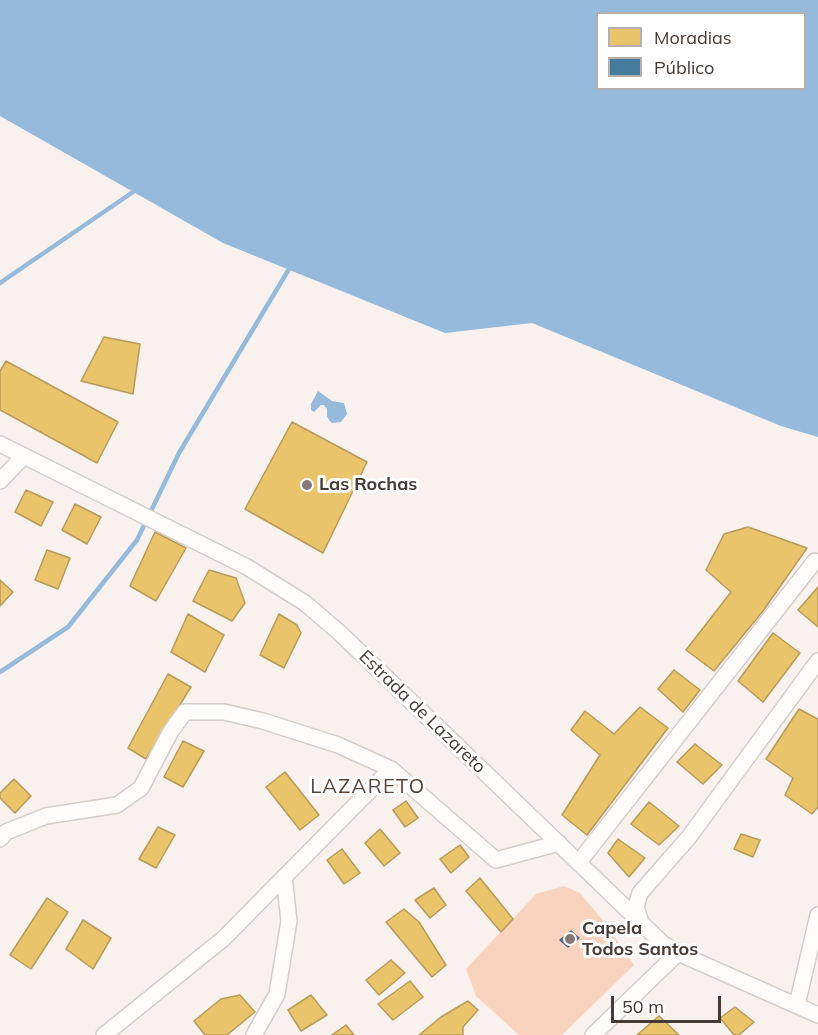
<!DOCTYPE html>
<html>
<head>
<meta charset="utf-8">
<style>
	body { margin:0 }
	#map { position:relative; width:818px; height:1035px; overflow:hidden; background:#f8f1ee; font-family:Mulish,sans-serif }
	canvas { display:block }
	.legend { position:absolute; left:596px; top:12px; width:210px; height:78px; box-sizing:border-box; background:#fff; border:2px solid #b5b0ae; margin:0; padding:8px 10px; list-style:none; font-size:18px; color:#463a34 }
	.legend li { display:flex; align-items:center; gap:12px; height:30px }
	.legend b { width:30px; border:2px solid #b5b0ae }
	.scale { position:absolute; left:611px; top:996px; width:110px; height:27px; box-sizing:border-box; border:3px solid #463a34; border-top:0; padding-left:8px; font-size:18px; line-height:21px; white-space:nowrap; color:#463a34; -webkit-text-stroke:4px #fff; paint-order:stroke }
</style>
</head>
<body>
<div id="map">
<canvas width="818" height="1035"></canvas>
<ul class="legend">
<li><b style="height:16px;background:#e9c46a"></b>Moradias</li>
<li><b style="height:16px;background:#457b9d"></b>Público</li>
</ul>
<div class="scale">50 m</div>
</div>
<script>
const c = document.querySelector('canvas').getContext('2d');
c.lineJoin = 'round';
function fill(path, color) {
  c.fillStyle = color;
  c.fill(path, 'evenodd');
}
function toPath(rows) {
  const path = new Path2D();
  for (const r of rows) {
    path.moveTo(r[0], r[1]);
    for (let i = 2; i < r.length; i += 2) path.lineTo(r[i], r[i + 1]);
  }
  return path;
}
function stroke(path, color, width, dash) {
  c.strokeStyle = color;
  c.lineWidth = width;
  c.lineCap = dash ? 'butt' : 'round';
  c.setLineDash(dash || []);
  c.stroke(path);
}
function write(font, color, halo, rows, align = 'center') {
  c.font = font + ' Mulish,sans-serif';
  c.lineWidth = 6;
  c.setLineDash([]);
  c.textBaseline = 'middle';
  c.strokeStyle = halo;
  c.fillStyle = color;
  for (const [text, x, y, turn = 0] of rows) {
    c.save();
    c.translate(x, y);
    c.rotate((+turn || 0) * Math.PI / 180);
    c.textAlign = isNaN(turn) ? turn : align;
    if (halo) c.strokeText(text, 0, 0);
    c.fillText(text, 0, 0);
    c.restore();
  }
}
const green = toPath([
	[564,886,580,893,605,923,634,965,562,1035,519,1035,476,996,466,969,536,894]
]);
const water = toPath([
	[0,0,818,0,818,437,781,426,532,323,445,333,223,243,0,116],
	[598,14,804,14,804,88,598,88],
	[318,391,332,401,344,403,347,414,341,422,332,423,329,420,327,416,327,409,324,405,321,405,314,412,311,410,311,404]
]);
const homes = toPath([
	[104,337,140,344,133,394,81,381,104,337],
	[6,361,118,422,97,463,0,410,0,371,6,361],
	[292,422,367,462,323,553,245,509,292,422],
	[26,490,53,502,41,526,15,512,26,490],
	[75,504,101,517,87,544,62,530,75,504],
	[748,527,807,548,763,611,714,671,686,650,731,592,706,570,724,534,748,527],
	[155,532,186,548,156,601,130,586,155,532],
	[47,550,70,558,58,589,35,580,47,550],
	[209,570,236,578,245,603,232,621,193,601,209,570],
	[0,580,13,592,0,606,0,580],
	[818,587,818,627,798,610,818,587],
	[188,614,224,635,205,672,171,652,188,614],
	[279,614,297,625,301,633,284,668,260,655,279,614],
	[773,633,800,653,763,702,738,681,773,633],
	[674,670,700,690,683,712,658,689,674,670],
	[168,674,191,687,146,759,128,748,168,674],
	[640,707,668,728,587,835,562,815,600,755,571,730,585,711,614,734,640,707],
	[799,709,818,719,818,807,812,814,785,795,793,778,766,759,799,709],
	[183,741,204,751,183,787,164,777,183,741],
	[695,744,722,765,703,784,677,762,695,744],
	[285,772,319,815,300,830,266,787,285,772],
	[14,779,31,796,15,813,0,798,0,793,14,779],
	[406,801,418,818,405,827,393,810,406,801],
	[649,802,679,826,659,845,631,824,649,802],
	[158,827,175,835,156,868,139,859,158,827],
	[380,829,400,853,384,866,365,843,380,829],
	[741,834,760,840,753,857,734,849,741,834],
	[618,839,645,858,629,877,608,853,618,839],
	[460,845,469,857,451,873,440,859,460,845],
	[342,849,360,873,344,884,327,860,342,849],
	[480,878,513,919,501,932,466,891,480,878],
	[434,888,446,905,430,918,415,900,434,888],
	[47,898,68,912,31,969,10,955,47,898],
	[404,909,419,922,446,965,432,977,386,922,404,909],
	[83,920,111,938,93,969,66,949,83,920],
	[391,960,405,973,379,995,366,980,391,960],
	[410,981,423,997,393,1020,378,1004,410,981],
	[240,995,255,1012,227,1035,205,1035,194,1021,221,999,240,995],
	[311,995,327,1015,301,1031,288,1010,311,995],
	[468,1001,478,1010,463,1027,463,1035,419,1035,441,1017,468,1001],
	[735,1007,754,1022,739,1035,734,1035,720,1018,735,1007],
	[659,1016,679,1035,637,1035,659,1016],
	[346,1025,354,1035,332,1035,346,1025]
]);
const public = toPath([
	[571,931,579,938,568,947,560,940,571,931]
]);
const stream = toPath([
	[0,283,133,192],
	[0,672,68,627,137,540,179,453,289,269]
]);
const minor = toPath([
	[0,444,247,567,305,603,341,634,662,943,678,953,818,1015],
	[0,481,24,456],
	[0,839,6,832,46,816,117,805,141,788,171,731,185,712,224,712,263,721,338,745,391,769],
	[579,862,815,561,818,562],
	[641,923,636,907,640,893,689,837,818,661],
	[797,1005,818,915],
	[104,1035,223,939,391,769,496,860,559,843],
	[254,1035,277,994,289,921,284,877],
	[593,1035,678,953]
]);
const markers = [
	[307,485,6,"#847a75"],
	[570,939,6,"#847a75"]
];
const poiNames = [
	["Las Rochas",319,485],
	["Capela",582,929],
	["Todos Santos",582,950]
];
const streetNames = [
	["Estrada de Lazareto",422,712,44]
];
const neighbourhoodNames = [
	["LAZARETO",368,787]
];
fill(green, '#fad3be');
fill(water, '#95badc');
fill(homes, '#e9c46a');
stroke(homes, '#b89b5a', 1.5);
fill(public, '#457b9d');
stroke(public, '#45687e', 1.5);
stroke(stream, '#95badc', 4.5);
stroke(minor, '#d5cdc9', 18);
stroke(minor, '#fefdfc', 15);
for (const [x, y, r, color] of markers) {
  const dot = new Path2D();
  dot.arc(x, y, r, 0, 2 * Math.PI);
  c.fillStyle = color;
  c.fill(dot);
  stroke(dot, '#fff', 2);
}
write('bold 18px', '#463a34', '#fff', poiNames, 'left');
write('18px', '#463a34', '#fff', streetNames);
c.letterSpacing = '1.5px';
write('20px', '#594235', '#fff', neighbourhoodNames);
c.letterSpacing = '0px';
</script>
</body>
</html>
